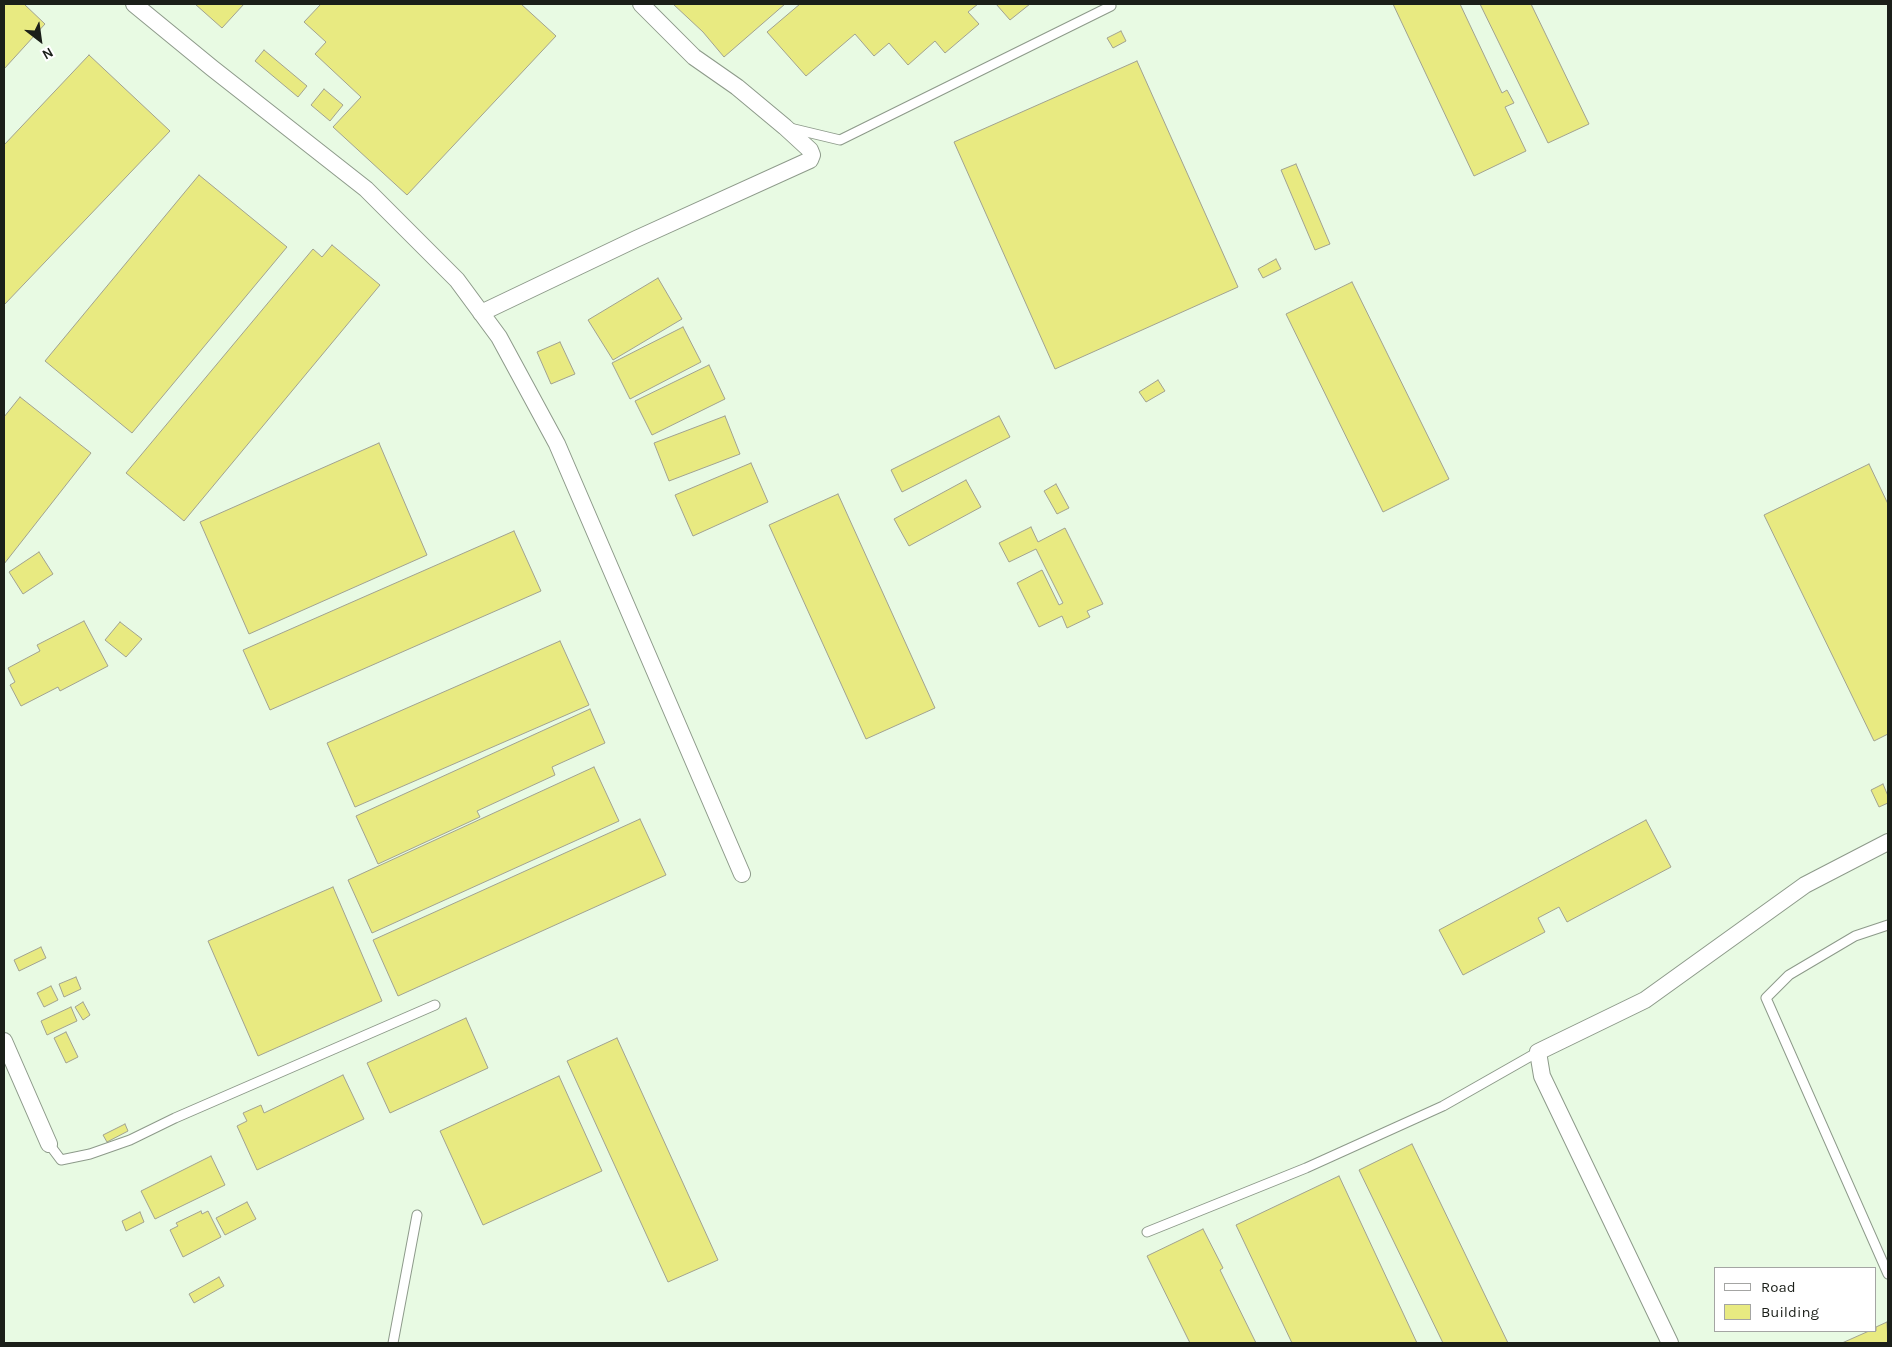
<!DOCTYPE html>
<html>
<head>
<meta charset="utf-8">
<style>
	body { margin:0 }
	#map { position:relative; width:1892px; height:1347px; overflow:hidden; background:#f4fff1; font-family:Karla,sans-serif }
	canvas { display:block }
	.frame { position:absolute; inset:0; border:5px solid #1b1f19; pointer-events:none }
	.legend { position:absolute; left:1714px; top:1267px; width:162px; height:65px; box-sizing:border-box; background:#fff; border:1px solid #a4a5a3; margin:0; padding:6px 9px; list-style:none; font-size:15px; color:#1b1f19 }
	.legend li { display:flex; align-items:center; gap:10px; height:25px }
	.legend b { width:25px; border:1px solid #a4a5a3 }
	.north { position:absolute; left:15px; top:15px; width:50px; height:50px; -webkit-text-stroke:4px #fff; paint-order:stroke; rotate:150deg; font-size:14px; font-weight:700; line-height:20px; text-align:center; color:#1b1f19 }
	.north::after { content:''; display:block; margin:auto; width:18px; height:22px; background:#1b1f19; clip-path:polygon(50% 0,100% 100%,50% 72%,0 100%) }
</style>
</head>
<body>
<div id="map">
<canvas width="1892" height="1347"></canvas>
<div class="frame"></div>
<ul class="legend">
<li><b style="height:6px;background:#fff"></b>Road</li>
<li><b style="height:14px;background:#e8ea81"></b>Building</li>
</ul>
<div class="north">N</div>
</div>
<script>
const c = document.querySelector('canvas').getContext('2d');
c.lineJoin = 'round';
function fill(path, color) {
  c.fillStyle = color;
  c.fill(path, 'evenodd');
}
function toPath(rows) {
  const path = new Path2D();
  for (const r of rows) {
    path.moveTo(r[0], r[1]);
    for (let i = 2; i < r.length; i += 2) path.lineTo(r[i], r[i + 1]);
  }
  return path;
}
function stroke(path, color, width, dash) {
  c.strokeStyle = color;
  c.lineWidth = width;
  c.lineCap = dash ? 'butt' : 'round';
  c.setLineDash(dash || []);
  c.stroke(path);
}
const built = toPath([
	[4,4,1888,4,1888,1343,4,1343],
	[1716,1268,1876,1268,1876,1331,1716,1331]
]);
const building = toPath([
	[4,4,24,4,45,24,4,69,4,4],
	[195,4,244,4,222,28,195,4],
	[321,4,521,4,556,36,407,195,333,127,361,97,315,54,326,42,304,22,321,4],
	[673,4,785,4,724,57,703,32,673,4],
	[800,4,978,4,968,12,979,24,945,53,935,41,908,65,889,43,874,56,855,34,806,76,767,32,800,4],
	[996,4,1030,4,1010,20,996,4],
	[1393,4,1460,4,1502,93,1507,90,1514,103,1505,107,1526,151,1474,176,1393,4],
	[1480,4,1531,4,1589,124,1548,143,1480,4],
	[1121,31,1126,41,1113,48,1107,38,1121,31],
	[264,50,307,86,298,97,255,61,264,50],
	[89,55,170,131,4,305,4,145,89,55],
	[1137,61,1238,287,1055,369,954,142,1137,61],
	[324,89,343,105,330,121,311,105,324,89],
	[1296,164,1330,244,1315,250,1281,170,1296,164],
	[199,175,287,247,132,433,45,361,199,175],
	[332,245,380,285,184,521,126,473,313,249,322,257,332,245],
	[1276,259,1281,269,1263,278,1258,269,1276,259],
	[658,278,682,319,613,360,588,320,658,278],
	[1352,282,1449,479,1383,512,1286,314,1352,282],
	[683,327,701,362,630,399,612,363,683,327],
	[560,342,575,374,551,384,537,352,560,342],
	[709,365,725,399,652,435,635,401,709,365],
	[1158,380,1165,391,1146,402,1139,392,1158,380],
	[20,397,91,453,4,564,4,417,20,397],
	[725,416,740,454,669,481,654,443,725,416],
	[999,416,1010,437,902,492,891,470,999,416],
	[379,443,427,555,249,634,200,522,379,443],
	[751,463,768,502,693,536,675,495,751,463],
	[1869,464,1888,504,1888,734,1874,741,1764,515,1869,464],
	[966,480,981,507,909,546,894,519,966,480],
	[1056,484,1069,508,1057,514,1044,491,1056,484],
	[838,494,935,708,866,739,769,525,838,494],
	[1031,527,1038,542,1065,528,1103,604,1087,611,1090,617,1067,628,1062,616,1039,627,1017,583,1042,570,1059,605,1063,603,1036,549,1009,562,999,543,1031,527],
	[514,531,541,591,270,710,243,650,514,531],
	[39,552,53,574,23,594,9,572,39,552],
	[84,621,108,666,60,691,58,687,21,706,10,685,15,682,8,668,40,651,37,645,84,621],
	[120,622,142,639,126,657,105,640,120,622],
	[560,641,589,705,355,807,327,743,560,641],
	[590,709,605,743,552,767,555,775,477,811,480,817,378,864,356,816,590,709],
	[594,767,619,821,372,933,348,880,594,767],
	[1883,784,1888,796,1888,803,1879,807,1871,790,1883,784],
	[640,819,666,875,398,996,373,940,640,819],
	[1646,820,1671,867,1567,922,1559,907,1538,918,1545,932,1463,975,1439,930,1646,820],
	[333,887,382,1001,258,1056,208,941,333,887],
	[41,947,46,958,19,971,14,960,41,947],
	[76,977,81,989,64,997,59,984,76,977],
	[51,986,58,1000,44,1007,37,993,51,986],
	[83,1002,90,1015,83,1020,75,1007,83,1002],
	[71,1007,77,1021,47,1035,41,1021,71,1007],
	[466,1018,488,1068,390,1113,367,1063,466,1018],
	[66,1032,78,1057,66,1063,54,1038,66,1032],
	[617,1038,718,1260,668,1282,567,1061,617,1038],
	[343,1075,364,1119,257,1170,237,1126,247,1121,243,1113,261,1105,264,1113,343,1075],
	[559,1076,602,1171,483,1225,440,1131,559,1076],
	[125,1124,128,1131,107,1142,103,1135,125,1124],
	[1412,1144,1508,1343,1443,1343,1359,1170,1412,1144],
	[211,1156,225,1185,155,1219,141,1191,211,1156],
	[1339,1176,1417,1343,1292,1343,1236,1225,1339,1176],
	[247,1202,256,1219,225,1235,216,1218,247,1202],
	[201,1211,202,1214,208,1211,221,1237,183,1257,170,1230,178,1226,176,1223,201,1211],
	[140,1212,144,1222,126,1231,122,1221,140,1212],
	[1203,1229,1223,1268,1220,1270,1256,1343,1190,1343,1147,1256,1203,1229],
	[219,1277,224,1286,194,1303,189,1294,219,1277],
	[1887,1322,1888,1343,1842,1343,1869,1331,1876,1331,1876,1327,1887,1322]
]);
const service = toPath([
	[790,128,840,140,1111,6],
	[1888,925,1855,936,1789,975,1766,998,1888,1274],
	[49,1144,61,1160,90,1154,130,1140,175,1118,435,1005],
	[1147,1232,1306,1168,1443,1106,1538,1052],
	[393,1343,417,1215]
]);
const minor = toPath([
	[134,4,212,68,366,189,457,280,499,337,557,444,742,874],
	[481,313,636,239,810,160,812,155,810,150,785,127,737,87,694,57,641,4],
	[4,1041,49,1144],
	[1670,1343,1542,1076,1538,1052,1645,1000,1805,885,1888,842]
]);
fill(built, '#e8fae3');
fill(building, '#e8ea81');
stroke(building, '#a2a391', 1);
stroke(service, '#8d9a8a', 11);
stroke(minor, '#8d9a8a', 18);
stroke(service, '#fff', 9);
stroke(minor, '#fff', 16);
</script>
</body>
</html>
